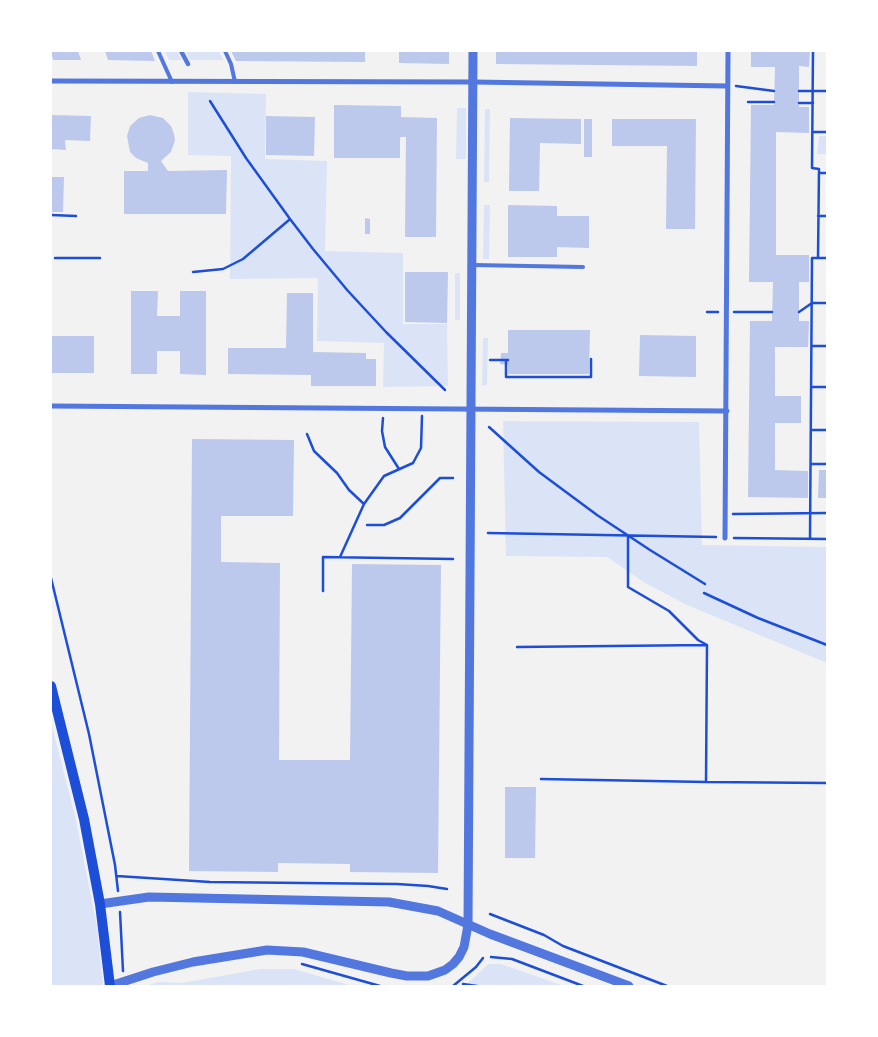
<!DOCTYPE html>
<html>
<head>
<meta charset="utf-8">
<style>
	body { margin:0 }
	#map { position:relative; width:878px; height:1037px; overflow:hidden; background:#f2f2f2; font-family:Figtree,sans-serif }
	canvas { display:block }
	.frame { position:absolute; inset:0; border:52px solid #fff; pointer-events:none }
</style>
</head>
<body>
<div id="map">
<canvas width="878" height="1037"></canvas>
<div class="frame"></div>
</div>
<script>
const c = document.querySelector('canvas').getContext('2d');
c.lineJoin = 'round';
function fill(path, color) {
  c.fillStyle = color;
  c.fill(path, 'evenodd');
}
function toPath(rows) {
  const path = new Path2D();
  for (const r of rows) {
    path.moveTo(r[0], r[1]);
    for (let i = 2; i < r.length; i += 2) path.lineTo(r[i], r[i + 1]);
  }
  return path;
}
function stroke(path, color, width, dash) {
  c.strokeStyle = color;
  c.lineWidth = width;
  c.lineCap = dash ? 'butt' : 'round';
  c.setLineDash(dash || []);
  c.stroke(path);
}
const green = toPath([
	[165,51,177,51,182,60,169,60],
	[185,51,219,51,223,60,190,60],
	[188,92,266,94,265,159,327,161,325,251,403,253,403,324,447,324,448,386,383,387,384,343,317,341,318,278,230,279,231,156,188,155],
	[457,108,466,108,466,159,456,159],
	[485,109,490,109,489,182,484,182],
	[819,136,827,136,827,154,817,154],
	[484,205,490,205,489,259,483,259],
	[455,273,460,273,460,320,455,320],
	[483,338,488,338,487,385,482,386],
	[503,421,699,422,702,545,827,547,827,663,687,605,645,583,607,557,506,556],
	[51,722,76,820,97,927,103,986,51,986],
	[488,964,501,964,564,986,465,986],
	[260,969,294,969,352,986,146,986,158,982,182,983]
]);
const building = toPath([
	[51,51,78,51,81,60,53,60],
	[105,51,151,51,155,61,108,60],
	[231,51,365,51,365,62,236,61],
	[399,51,449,51,449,64,399,63],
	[496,51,697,51,697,66,496,64],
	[751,51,810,51,809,67,799,66,799,107,809,107,809,133,776,132,776,255,809,255,809,282,799,282,799,321,809,321,808,347,775,347,775,396,801,396,801,423,775,423,775,470,808,471,808,498,748,497,750,321,772,321,773,282,749,282,751,105,774,105,775,67,751,67],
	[334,105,401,106,401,117,437,118,436,237,405,237,406,137,400,137,400,158,334,158],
	[51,115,91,116,90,141,65,140,66,150,51,149],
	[150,115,163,118,171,126,174,134,175,140,171,152,161,161,168,171,227,170,226,214,124,214,124,171,148,171,148,163,136,158,130,152,127,136,130,126,139,118],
	[266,116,315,117,314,156,266,155],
	[510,118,581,119,581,144,540,143,539,191,509,191],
	[584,119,592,119,592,157,584,157],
	[612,119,696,119,695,229,666,229,667,146,612,146],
	[51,177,64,177,63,212,51,212],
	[508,205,557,206,557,216,589,216,589,248,557,247,557,257,508,257],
	[365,218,370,219,370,234,365,234],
	[405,272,448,272,447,323,405,322],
	[131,291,158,291,157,316,180,316,180,291,206,291,206,375,180,374,180,351,157,351,157,374,131,374],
	[287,293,313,293,313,352,366,353,366,359,376,359,376,386,311,386,311,375,228,374,228,348,286,348],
	[508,330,590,330,589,374,508,374,508,365,500,364,501,353,508,353],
	[640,335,696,336,696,377,639,376],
	[51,336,94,336,94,373,51,373],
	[192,439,294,440,293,516,221,516,221,562,280,563,279,760,350,760,352,564,441,565,438,873,350,872,350,864,278,863,278,872,189,871],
	[819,470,827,470,827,498,818,498],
	[505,787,536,787,535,858,505,858]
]);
const path = toPath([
	[736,86,774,91],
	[799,91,827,91],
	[210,101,246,158,290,219,313,249,348,291,386,332,445,390],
	[748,102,774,102],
	[799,103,813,103],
	[813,132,827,132],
	[819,173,827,173],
	[51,215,76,216],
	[818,216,827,216],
	[55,258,100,258],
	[818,258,827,258],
	[193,272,223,269,243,259,289,220],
	[707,312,718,312],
	[734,312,772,312],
	[799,312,812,303,827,303],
	[812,346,827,346],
	[490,360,508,360],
	[506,360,506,377,591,377,591,359],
	[812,387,827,387],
	[383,418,382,431,385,447,399,469],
	[489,427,539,472,597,515,650,550,705,584],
	[812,430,827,430],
	[307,434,314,451,337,473,349,490,364,504],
	[811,464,827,464],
	[733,514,827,513],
	[367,525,384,525,400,518,440,478,453,478],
	[488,533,716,537],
	[628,536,628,587,669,611,698,640,707,645,706,782,827,783],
	[734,538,827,539],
	[810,539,812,258,818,258,819,169,812,168,813,51],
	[340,557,364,504,384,476,413,463,421,448,422,416],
	[51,578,89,734,115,865,118,891],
	[323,591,323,557,453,559],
	[704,593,758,618,827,645],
	[517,647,706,645],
	[541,779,706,782],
	[117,876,210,882,397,884,428,886,447,889],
	[120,912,123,971],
	[490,914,544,935,563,946,667,986],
	[491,957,512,959,583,986],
	[302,964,380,986],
	[463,984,477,986],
	[453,986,476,967,483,958]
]);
const service = toPath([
	[158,51,172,82],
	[225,51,231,64,235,82],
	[473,265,583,267]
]);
const pedestrian = toPath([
	[181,51,188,64]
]);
const minor = toPath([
	[51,81,473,82,727,86],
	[51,406,727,411],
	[725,538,728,51]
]);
const tertiary = toPath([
	[100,904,149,897,389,902,438,911,490,934,629,986],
	[110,986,153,972,193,962,267,950,303,952,391,973,407,976,428,976,445,970,453,964,459,957,464,947,468,925,473,51]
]);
const secondary = toPath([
	[51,686,84,819,100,904,110,986]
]);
fill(green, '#dbe4f7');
fill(building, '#bdc9ec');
stroke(path, '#1d4ed8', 2.5);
stroke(service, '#5277de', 4);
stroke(pedestrian, '#5277de', 4.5);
stroke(minor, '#5277de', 5);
stroke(tertiary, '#5277de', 9);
stroke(secondary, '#1d4ed8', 10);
</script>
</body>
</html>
